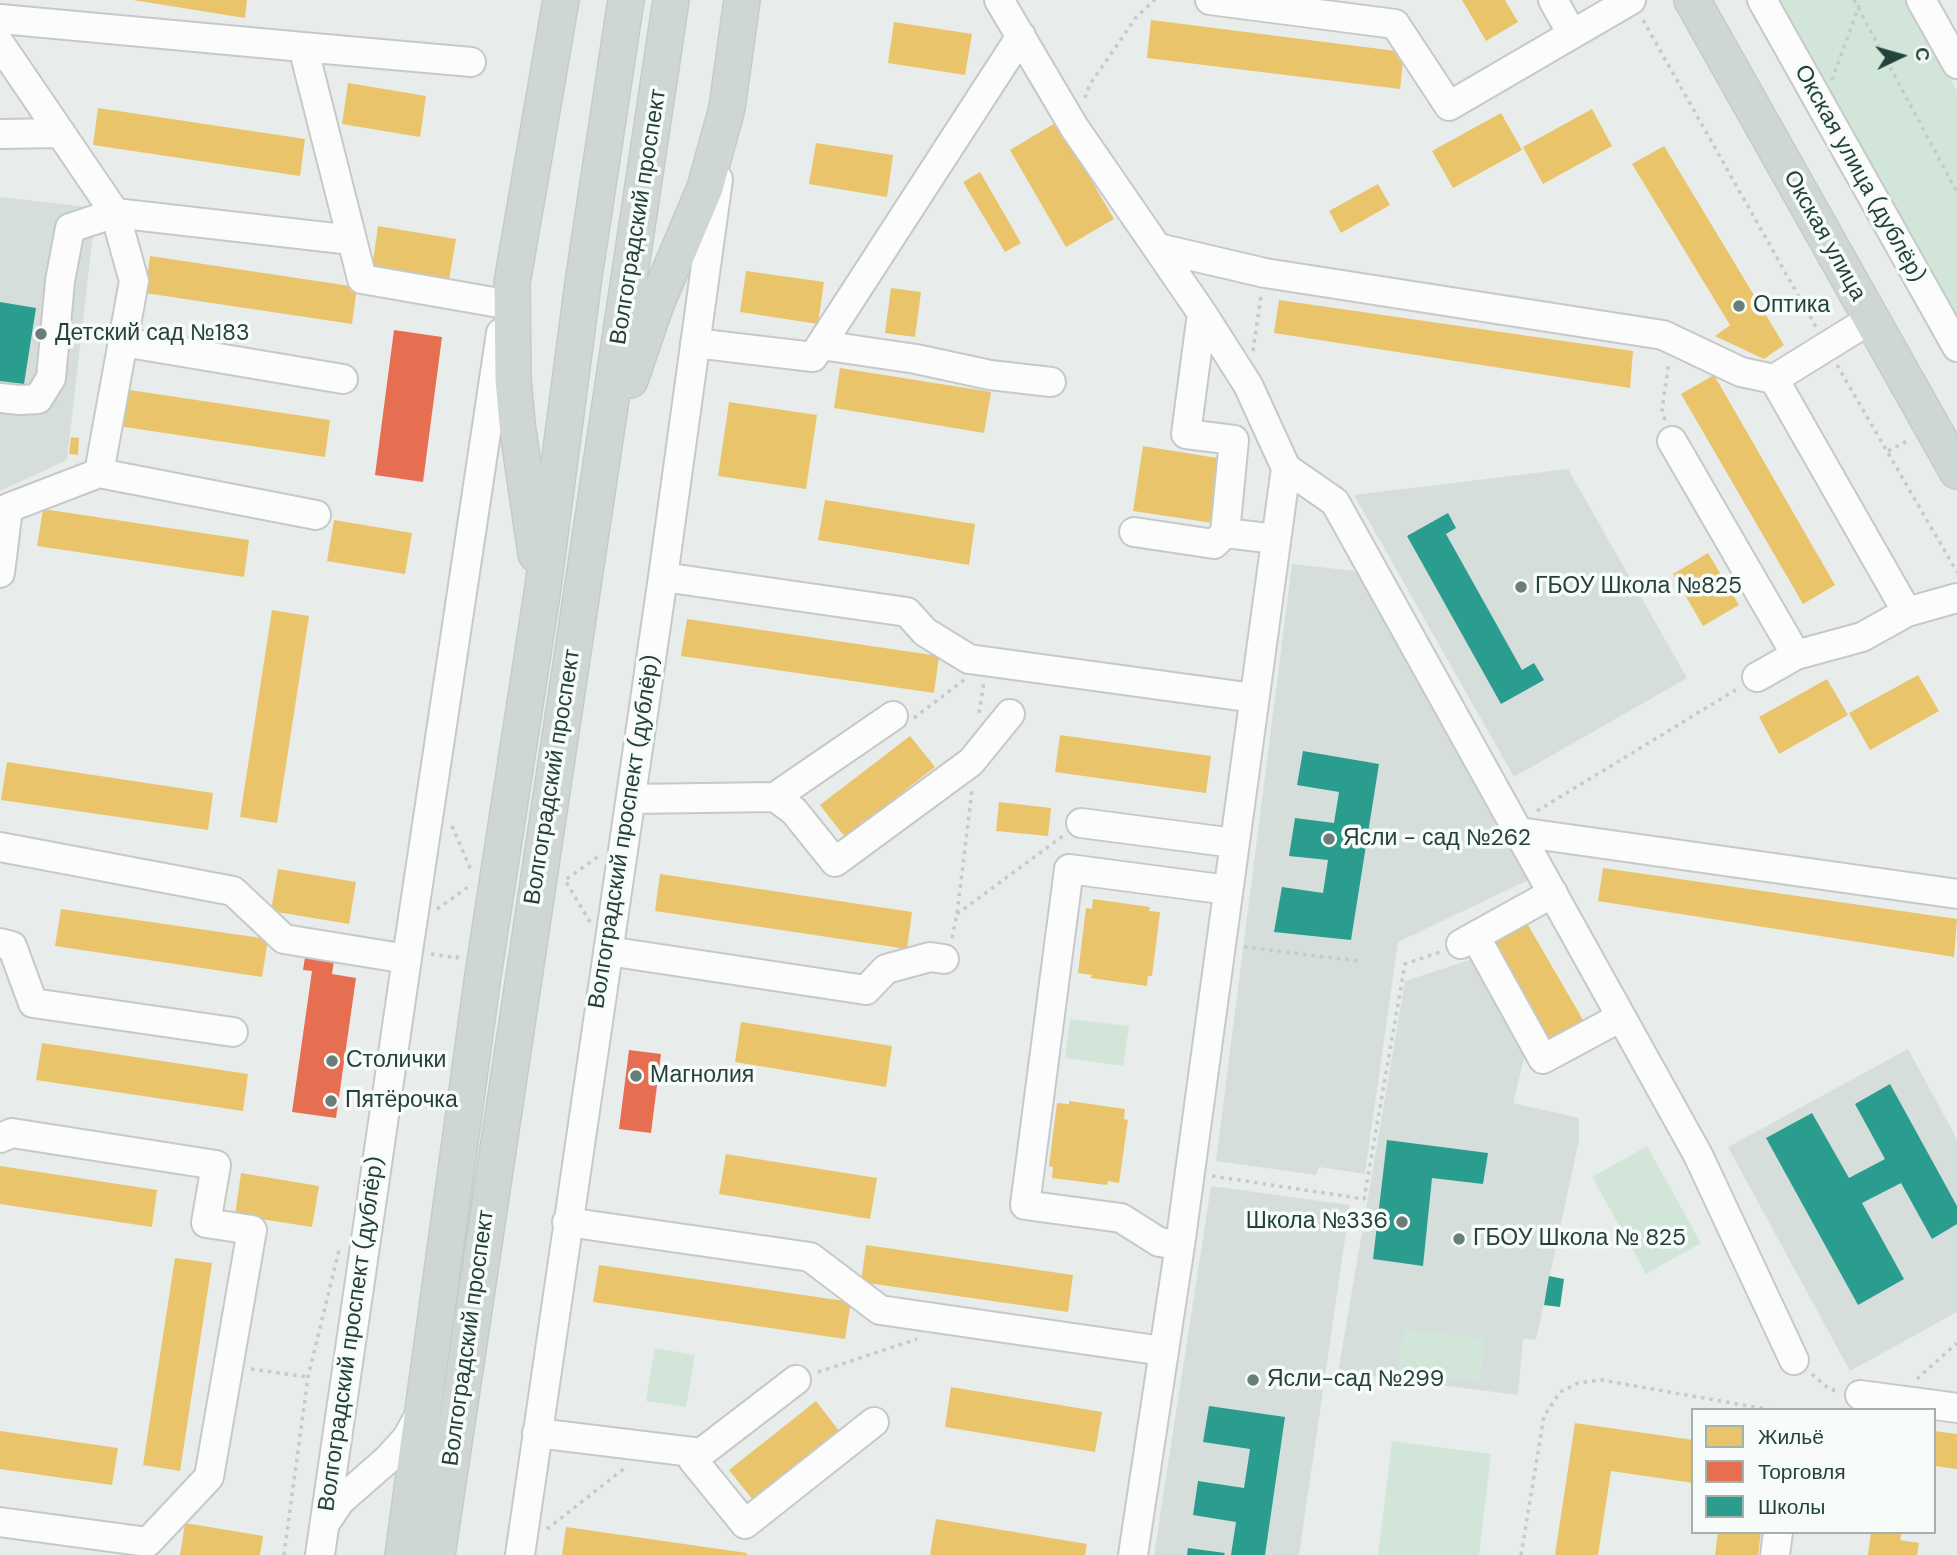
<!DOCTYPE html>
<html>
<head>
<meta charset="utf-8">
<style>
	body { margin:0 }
	#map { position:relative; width:1957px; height:1555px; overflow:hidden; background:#e8edeb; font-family:"DM Sans",sans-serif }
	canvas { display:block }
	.legend { position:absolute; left:1691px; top:1408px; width:245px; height:126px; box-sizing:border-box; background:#f7fbf9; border:2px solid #a3b1ad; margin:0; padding:9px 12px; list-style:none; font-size:21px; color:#24423a }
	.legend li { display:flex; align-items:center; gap:14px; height:35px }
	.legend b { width:35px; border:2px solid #a3b1ad }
	.north { position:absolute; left:1866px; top:21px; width:70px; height:70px; -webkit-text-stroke:5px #f7fbf9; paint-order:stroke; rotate:85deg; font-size:19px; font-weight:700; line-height:28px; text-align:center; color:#24423a }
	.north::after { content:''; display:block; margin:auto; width:24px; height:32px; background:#24423a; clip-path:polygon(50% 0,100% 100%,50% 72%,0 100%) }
</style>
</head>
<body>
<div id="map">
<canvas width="1957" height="1555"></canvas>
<ul class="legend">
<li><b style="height:19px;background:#e9c46a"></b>Жильё</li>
<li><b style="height:19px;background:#e76f51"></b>Торговля</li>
<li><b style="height:19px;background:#2a9d8f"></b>Школы</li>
</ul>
<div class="north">С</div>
</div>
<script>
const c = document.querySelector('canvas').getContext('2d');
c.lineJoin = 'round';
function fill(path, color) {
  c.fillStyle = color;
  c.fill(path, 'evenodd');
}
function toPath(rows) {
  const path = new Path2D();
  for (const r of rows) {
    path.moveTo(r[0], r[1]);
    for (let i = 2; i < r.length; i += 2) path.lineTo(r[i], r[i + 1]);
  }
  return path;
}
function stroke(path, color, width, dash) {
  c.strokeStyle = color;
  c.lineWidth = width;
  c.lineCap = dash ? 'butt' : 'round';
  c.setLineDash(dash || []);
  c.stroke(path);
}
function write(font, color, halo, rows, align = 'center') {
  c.font = font + ' "DM Sans",sans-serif';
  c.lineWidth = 7;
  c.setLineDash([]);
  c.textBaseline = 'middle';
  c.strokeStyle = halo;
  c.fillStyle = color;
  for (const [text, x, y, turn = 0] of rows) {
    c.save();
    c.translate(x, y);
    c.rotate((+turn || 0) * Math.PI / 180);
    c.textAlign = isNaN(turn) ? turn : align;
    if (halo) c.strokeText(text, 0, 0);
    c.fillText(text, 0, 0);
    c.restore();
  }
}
const built = toPath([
	[0,197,96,208,67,460,0,491],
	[1568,469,1687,678,1514,777,1354,495],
	[1292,564,1355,571,1537,876,1398,942,1365,1174,1319,1167,1316,1175,1216,1161],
	[1476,958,1528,1044,1513,1103,1579,1118,1579,1140,1536,1340,1523,1339,1518,1395,1338,1372,1405,981],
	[1908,1049,1957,1139,1957,1312,1850,1371,1728,1147],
	[1211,1186,1350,1205,1299,1555,1154,1555]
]);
const green = toPath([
	[1769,0,1907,0,1957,91,1957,330],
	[1070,1019,1129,1026,1123,1066,1065,1058],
	[1647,1146,1701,1243,1646,1274,1592,1177],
	[1403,1329,1485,1339,1480,1382,1397,1371],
	[655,1348,695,1355,686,1407,646,1401],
	[1392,1441,1491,1454,1479,1555,1378,1555]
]);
const homes = toPath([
	[133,0,247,0,245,18],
	[1462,0,1505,0,1518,22,1486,41],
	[1151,20,1404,52,1400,89,1147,58],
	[894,22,972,34,965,75,888,63],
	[348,83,426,96,420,137,342,124],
	[98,108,305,139,300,176,93,145],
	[1592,109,1612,146,1543,184,1523,147],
	[1501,113,1522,150,1453,188,1432,151],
	[1057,122,1114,219,1066,247,1010,150],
	[816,143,893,155,887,197,809,184],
	[1664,146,1784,345,1764,359,1715,336,1730,325,1632,164],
	[980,172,1021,243,1005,252,963,182],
	[1378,184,1390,205,1341,233,1329,211],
	[378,226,456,239,449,280,372,268],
	[150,256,357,287,352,324,145,293],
	[746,271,824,282,818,324,740,312],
	[891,288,921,292,915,337,885,333],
	[1279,300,1633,351,1630,388,1274,333],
	[840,368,991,392,984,433,834,408],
	[1714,375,1835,585,1803,604,1681,394],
	[123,389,330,420,325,457,118,426],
	[729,402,817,415,806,489,718,476],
	[71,437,79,438,78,455,69,454],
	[1143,446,1223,459,1213,523,1133,511],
	[825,500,975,524,969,565,818,540],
	[43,509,249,540,244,577,37,546],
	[334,520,412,533,405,574,327,561],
	[1708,553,1739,605,1703,626,1673,574],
	[272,610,309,616,277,823,240,817],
	[687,619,939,656,934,693,681,656],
	[1918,675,1939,711,1870,750,1849,713],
	[1827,679,1848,715,1779,754,1759,717],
	[1060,735,1211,756,1206,793,1055,772],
	[910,736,935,767,845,837,820,805],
	[7,762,213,793,208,830,1,800],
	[999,802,1051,808,1048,836,996,831],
	[1603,868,1957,919,1954,957,1598,901],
	[278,869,356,882,349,924,271,911],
	[660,874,912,912,907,949,655,911],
	[1093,899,1150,907,1149,911,1160,912,1152,976,1148,976,1147,986,1091,978,1092,975,1078,973,1086,908,1092,909],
	[61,909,268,939,262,977,55,946],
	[1525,920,1586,1025,1551,1045,1490,941],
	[741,1022,892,1046,886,1087,735,1062],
	[42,1043,248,1074,243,1111,36,1080],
	[1069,1101,1125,1109,1124,1119,1128,1120,1119,1183,1108,1181,1107,1185,1052,1178,1053,1167,1049,1166,1057,1103,1069,1104],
	[726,1154,877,1178,870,1219,719,1194],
	[0,1166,157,1190,152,1227,0,1204],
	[241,1173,319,1186,312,1227,235,1215],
	[866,1245,1073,1275,1068,1312,861,1282],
	[175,1258,212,1263,180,1471,143,1465],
	[599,1265,851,1302,845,1339,593,1302],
	[951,1387,1102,1412,1095,1452,945,1427],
	[816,1401,840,1432,753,1500,729,1470],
	[1575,1423,1693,1440,1693,1483,1611,1471,1598,1555,1555,1555],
	[0,1431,118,1448,112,1485,0,1469],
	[1934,1431,1957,1434,1957,1469,1934,1466],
	[936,1519,1087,1544,1085,1555,930,1555],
	[185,1523,263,1536,260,1555,180,1555],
	[566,1527,747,1553,747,1555,562,1555],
	[1718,1532,1761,1532,1758,1555,1715,1555],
	[1871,1532,1902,1532,1900,1540,1919,1543,1917,1555,1868,1555]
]);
const shops = toPath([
	[394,330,442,337,423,482,375,475],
	[305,957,334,961,332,974,356,978,336,1118,292,1112,312,971,303,970],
	[629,1050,661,1054,651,1133,619,1129]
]);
const schools = toPath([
	[0,302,36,308,24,384,0,381],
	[1448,513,1456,528,1446,534,1522,670,1534,663,1544,680,1501,704,1407,536],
	[1303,751,1379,764,1351,940,1274,932,1282,887,1323,893,1328,860,1289,856,1295,818,1334,823,1339,792,1297,785],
	[1890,1084,1957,1206,1957,1224,1932,1239,1901,1183,1862,1203,1904,1279,1858,1305,1766,1138,1812,1113,1849,1178,1885,1159,1855,1104],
	[1387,1140,1488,1153,1483,1184,1432,1178,1423,1266,1373,1259],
	[1549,1276,1564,1279,1560,1307,1544,1305],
	[1209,1406,1285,1417,1265,1555,1231,1555,1236,1522,1193,1515,1198,1481,1244,1488,1250,1449,1203,1442],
	[1188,1548,1225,1553,1224,1555,1187,1555]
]);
const path = toPath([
	[1854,0,1957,192],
	[1643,20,1816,327],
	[1832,80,1861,0],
	[1085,98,1090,84,1137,16,1155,0],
	[1253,351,1261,296],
	[1837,365,1957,572],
	[1665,420,1662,409,1669,362],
	[1888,451,1909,440],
	[979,713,984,682],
	[914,718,964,680],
	[1537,811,1737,689],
	[452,826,471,870],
	[437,909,471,885],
	[957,914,1063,836],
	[590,922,565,880,599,856],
	[952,938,957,914,972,790],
	[1244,947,1359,961],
	[431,954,457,958,458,953],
	[1212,1176,1364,1199,1405,964,1440,952],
	[251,1369,308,1377],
	[818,1372,917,1339],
	[1812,1374,1829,1389,1837,1391],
	[1917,1379,1957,1343],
	[547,1529,626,1467],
	[284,1555,308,1377,339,1250],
	[1521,1555,1544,1416,1560,1392,1578,1383,1601,1380,1772,1410]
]);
const minor = toPath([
	[999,0,1074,127,1202,313,1248,385,1286,468,1180,1245,1133,1555],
	[1210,0,1395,24,1449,106,1631,0],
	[1553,0,1572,34],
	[1762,0,1957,347],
	[1921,0,1957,64],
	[0,19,303,47,362,279,505,304],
	[0,44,115,213,134,281,99,473,8,508,0,573],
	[303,47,471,62],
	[0,134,61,133],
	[1158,248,1265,273,1663,335,1741,372,1774,379,1871,319],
	[123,342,343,379],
	[695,343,813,357,1021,36],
	[821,345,916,359,990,375,1051,382],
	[1774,379,1907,612],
	[0,398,20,400,38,399,51,378,60,281,70,228,115,213,352,240],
	[1672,441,1796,655],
	[1286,468,1335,502,1698,1155,1794,1360],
	[99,473,316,515],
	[1134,532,1214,544,1225,533,1234,440,1186,434,1202,313],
	[1225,533,1276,539],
	[663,577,907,612,925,632,969,659,1254,698],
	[1757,677,1796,655,1862,637,1907,612,1957,598],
	[775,797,794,811,835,862,971,762,1010,714],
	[631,799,775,797,893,716],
	[1081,823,1234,843],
	[1519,832,1957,894],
	[0,847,233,891,284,939,407,959],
	[1475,936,1543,1059,1621,1017],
	[0,943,12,946,33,1003,233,1032],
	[1461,944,1553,893],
	[608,951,866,990,886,969,930,957,944,959],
	[0,1138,12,1133,216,1165,206,1223,252,1230,209,1477,148,1542,0,1522],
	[567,1222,810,1257,880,1310,1163,1351],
	[1180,1245,1159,1242,1121,1218,1025,1205,1069,869,1228,890],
	[1860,1395,1957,1408],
	[537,1433,701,1453,796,1380],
	[701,1453,693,1460,745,1524,874,1422],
	[326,1522,340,1501,388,1459,407,1438,420,1414],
	[320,1555,408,951,501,333],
	[520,1555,663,577,718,179],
	[1775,1555,1778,1532]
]);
const major = toPath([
	[1692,0,1957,471],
	[630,380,656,304,705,188,727,108,742,0],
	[536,554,517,424,513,379,512,283,561,0],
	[403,1555,483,975,542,594,584,276,626,0],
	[437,1555,671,0]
]);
const markers = [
	[1739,306,7,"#697e78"],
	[41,334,7,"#697e78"],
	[1521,587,7,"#697e78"],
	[1329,839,7,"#697e78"],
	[332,1061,7,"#697e78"],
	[636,1076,7,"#697e78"],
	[331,1101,7,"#697e78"],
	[1402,1222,7,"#697e78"],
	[1459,1239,7,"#697e78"],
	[1253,1380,7,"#697e78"]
];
const streetNames = [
	["Окская улица (дублёр)",1859,174,61],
	["Волгоградский проспект",639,217,-81],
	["Окская улица",1824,236,61],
	["Волгоградский проспект",553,777,-81],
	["Волгоградский проспект (дублёр)",625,832,-81],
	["Волгоградский проспект (дублёр)",352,1334,-82],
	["Волгоградский проспект",469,1338,-82]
];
const poiNames = [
	["Оптика",1753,306],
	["Детский сад №183",55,334],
	["ГБОУ Школа №825",1535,587],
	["Ясли - сад №262",1343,839],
	["Столички",346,1061],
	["Магнолия",650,1076],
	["Пятёрочка",345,1101],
	["Школа №336",1388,1222,"right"],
	["ГБОУ Школа № 825",1473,1239],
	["Ясли-сад №299",1267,1380]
];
fill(built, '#d6dedb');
fill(green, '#d1e6d8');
fill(homes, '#e9c46a');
fill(shops, '#e76f51');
fill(schools, '#2a9d8f');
stroke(minor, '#c5cac8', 32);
stroke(major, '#c3ccc9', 38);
stroke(path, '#c3ccca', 3.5, [3.5, 5]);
stroke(minor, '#fcfcfc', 28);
stroke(major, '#cfd7d5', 35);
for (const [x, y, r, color] of markers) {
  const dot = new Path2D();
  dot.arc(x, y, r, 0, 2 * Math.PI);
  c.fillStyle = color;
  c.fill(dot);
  stroke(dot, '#f7fbf9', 2.5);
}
write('23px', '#24423a', '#f7fbf9', streetNames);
write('23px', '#24423a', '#f7fbf9', poiNames, 'left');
</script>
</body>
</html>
